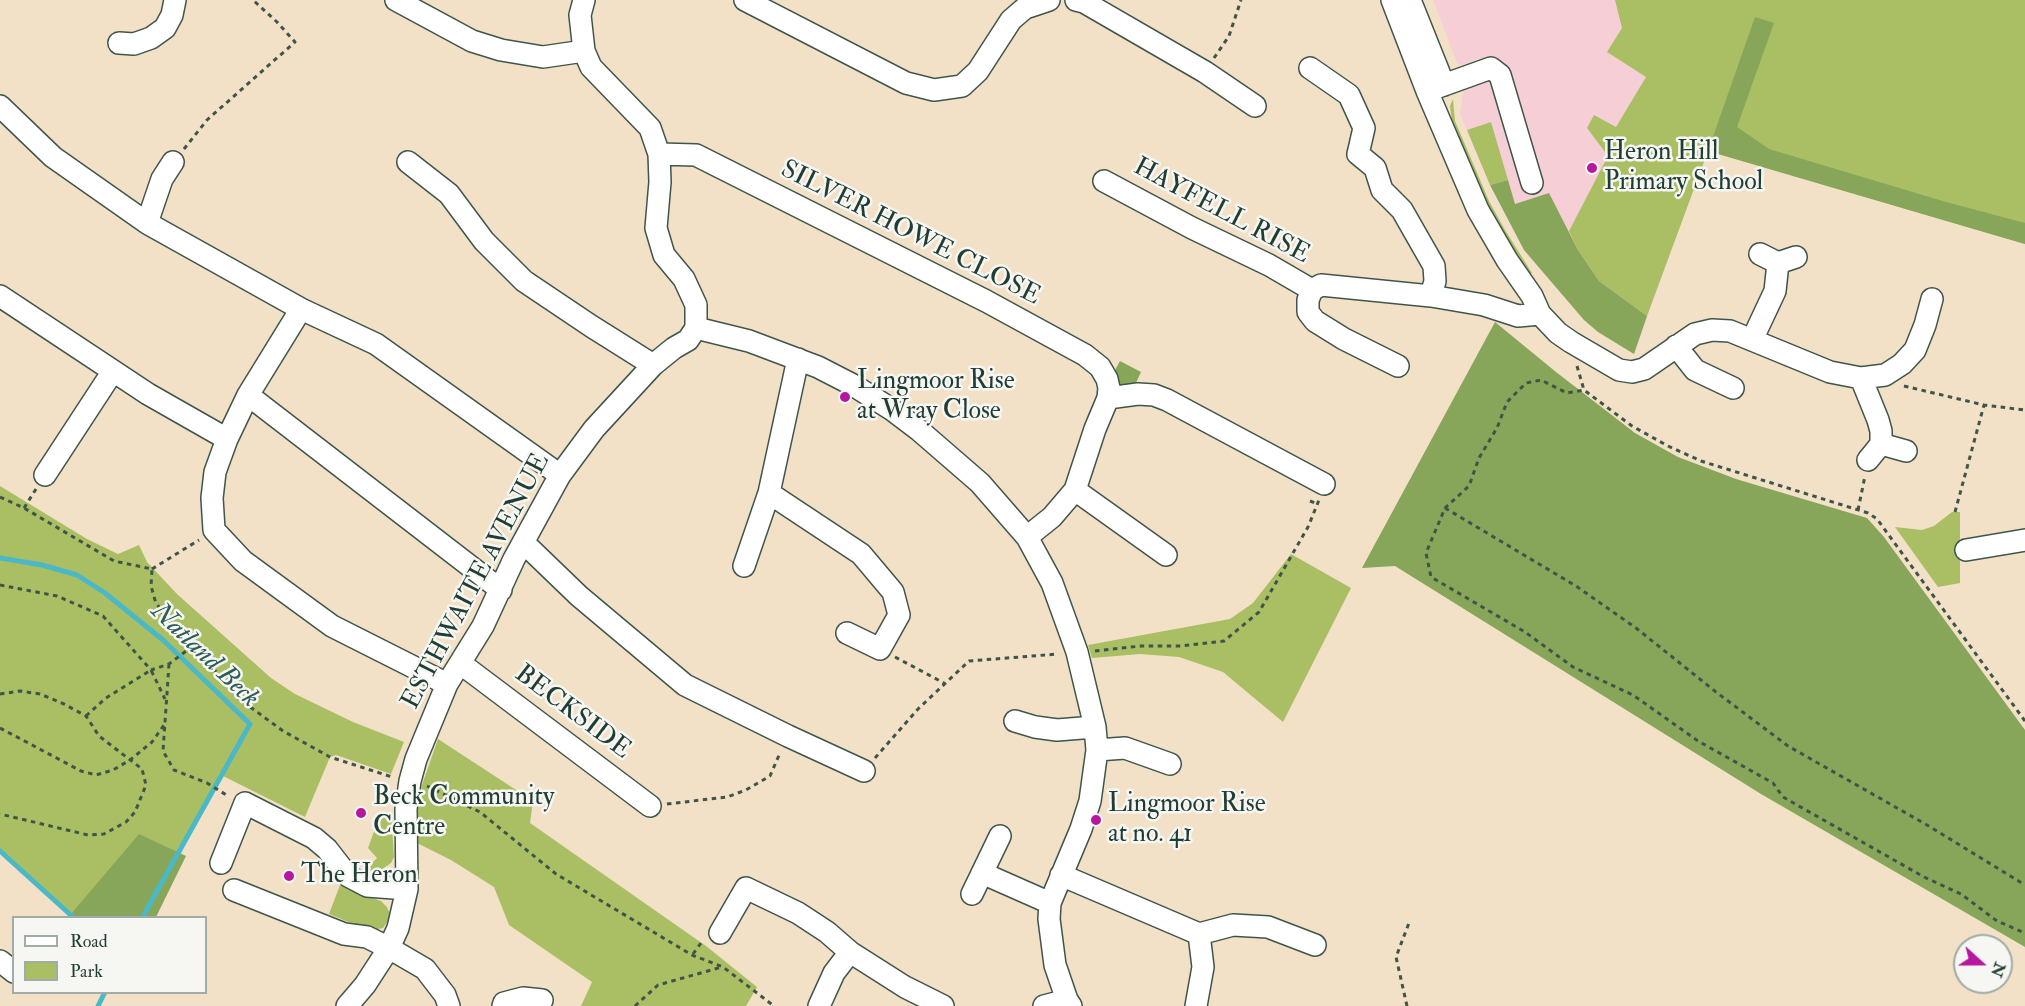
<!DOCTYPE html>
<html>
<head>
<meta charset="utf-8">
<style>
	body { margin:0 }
	#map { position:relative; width:2025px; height:1006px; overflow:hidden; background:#f2e0c7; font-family:"IM FELL Double Pica",serif }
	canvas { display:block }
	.legend { position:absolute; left:12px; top:916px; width:195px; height:78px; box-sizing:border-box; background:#f6f6f2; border:2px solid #a0aca6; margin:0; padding:8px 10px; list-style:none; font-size:18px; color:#1f3d34 }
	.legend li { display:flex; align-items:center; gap:12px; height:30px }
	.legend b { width:30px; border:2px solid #a0aca6 }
	.north { position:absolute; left:1953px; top:934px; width:60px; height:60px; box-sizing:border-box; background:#f6f6f2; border:2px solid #a0aca6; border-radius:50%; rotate:111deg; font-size:16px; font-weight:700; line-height:24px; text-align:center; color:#1f3d34 }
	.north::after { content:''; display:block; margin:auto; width:21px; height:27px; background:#b5179e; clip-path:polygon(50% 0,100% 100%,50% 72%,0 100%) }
</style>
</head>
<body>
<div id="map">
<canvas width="2025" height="1006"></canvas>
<ul class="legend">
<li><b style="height:8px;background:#fff"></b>Road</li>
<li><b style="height:16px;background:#aabf64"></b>Park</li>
</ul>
<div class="north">N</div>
</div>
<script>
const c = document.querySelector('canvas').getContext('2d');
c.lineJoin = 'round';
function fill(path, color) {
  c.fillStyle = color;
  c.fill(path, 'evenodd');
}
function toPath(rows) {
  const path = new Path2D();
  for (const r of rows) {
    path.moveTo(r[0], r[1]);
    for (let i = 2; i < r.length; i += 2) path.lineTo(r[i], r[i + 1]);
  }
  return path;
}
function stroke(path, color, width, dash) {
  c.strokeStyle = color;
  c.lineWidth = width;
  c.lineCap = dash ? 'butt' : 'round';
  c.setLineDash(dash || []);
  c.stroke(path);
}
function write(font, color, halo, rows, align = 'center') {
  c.font = font + ' "IM FELL Double Pica",serif';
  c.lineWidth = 5;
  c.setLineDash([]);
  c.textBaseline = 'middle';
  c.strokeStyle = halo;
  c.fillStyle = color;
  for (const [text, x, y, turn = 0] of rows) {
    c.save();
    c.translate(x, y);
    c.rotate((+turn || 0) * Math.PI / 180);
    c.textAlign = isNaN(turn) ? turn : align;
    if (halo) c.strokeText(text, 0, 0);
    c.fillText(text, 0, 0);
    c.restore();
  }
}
const built = toPath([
	[1433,0,1761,0,1634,354,1598,332,1584,320,1524,250,1490,185,1460,114,1464,88,1488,76,1480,58,1461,65,1457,63]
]);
const green = toPath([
	[1615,0,2025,0,2025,244,1708,151,1647,316,1599,281,1578,250,1569,231,1608,156,1587,128,1594,115,1616,127,1646,77,1607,52,1622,28],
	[1453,99,1455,121,1489,201,1505,230,1532,273,1529,275,1485,203,1452,121,1450,106],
	[1491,122,1508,180,1490,185,1467,130],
	[0,486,87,539,118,554,139,545,147,562,177,594,271,678,295,694,353,722,404,742,391,774,336,755,330,757,305,817,221,775,142,917,74,917,0,851],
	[1952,512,1960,512,1960,583,1938,587,1895,527,1922,530,1934,526],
	[1291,554,1351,588,1283,722,1223,672,1179,657,1140,654,1092,658,1088,645,1230,619,1253,603],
	[438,739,533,801,530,823,706,946,757,987,746,1006,581,1006,592,982,509,925,494,887,451,860,417,843,416,815,422,785],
	[381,812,393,817,392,827,394,857,391,863,381,870,368,871,366,869,377,858,368,848],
	[340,885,381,901,387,907,390,914,388,921,383,928,370,931,329,914]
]);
const forest = toPath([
	[1755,17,1774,23,1737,127,1769,149,1946,202,2025,223,2025,244,1708,151],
	[1508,180,1515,204,1549,193,1578,250,1599,281,1647,316,1634,354,1598,332,1584,320,1524,250,1490,185],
	[1495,322,1556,372,1635,433,1678,457,1736,479,1867,518,1884,537,2025,730,2025,947,1761,794,1395,566,1362,568],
	[1120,361,1141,372,1134,387,1120,385,1112,376],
	[139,834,186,856,156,917,75,917,71,914]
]);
const stream = toPath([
	[0,558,42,565,77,575,105,593,163,640,250,724,142,918],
	[0,851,74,918],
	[98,1006,105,992]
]);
const path = toPath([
	[1214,58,1229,36,1241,0],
	[184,149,207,120,295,42,277,22,253,0],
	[1577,366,1584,390],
	[1904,386,1984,405,2025,410],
	[0,497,24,508,114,561,152,569,151,586,155,600,163,615,194,645],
	[1310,501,1318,504],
	[24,508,36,489],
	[1445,508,1576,586,1636,628,1716,692,1788,746,1927,825,2025,885],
	[1858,510,1865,476],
	[1955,512,1984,405],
	[152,569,199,540],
	[0,585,57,596,103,616,151,670,169,664,194,645,238,698,283,731,330,757,392,777],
	[1095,651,1141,646,1181,646,1224,641,1259,612,1308,527,1319,500],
	[895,657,944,683],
	[169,664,163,751,174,770,207,783,228,796],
	[0,694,20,691,40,694,64,704,86,716,99,736,142,769,146,785,135,812,126,822,104,834,88,835,0,814],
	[86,716,106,698,151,670,165,699],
	[2025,721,1877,519,1868,513,1701,461,1668,446,1632,426,1584,390,1567,393,1541,380,1526,383,1507,402,1497,428,1479,458,1469,486,1445,508,1426,553,1431,577,1525,632,1573,667,1633,695,1698,741,1773,783,1783,797,1924,877,1961,894,1997,921,2025,933],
	[0,728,81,771,96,775,113,770,130,760,152,742,164,725],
	[875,758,918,709,969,661,1058,654],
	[427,786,480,812,556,874,692,955,723,967,774,1006],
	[667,804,727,797,746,790,770,776,780,753],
	[693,954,703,940],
	[635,1006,658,985,722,967],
	[1407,1006,1396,957,1409,923]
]);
const minor = toPath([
	[396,0,472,41,501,50,543,57,584,51],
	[745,0,906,83,934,90,962,86,978,71,1011,20,1025,8,1049,0],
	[1076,0,1084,2,1205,72,1255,106],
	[1392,0,1427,91,1478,210,1507,260,1532,296,1540,314,1558,333,1571,342,1619,370,1632,372,1644,369,1695,334,1712,330,1730,331,1830,372,1861,378,1885,375,1902,364,1915,350,1925,325,1932,299],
	[1410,0,1444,85],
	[119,43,134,44,151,38,165,28,172,15,175,0],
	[1310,68,1349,95,1364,128,1358,154,1375,168,1382,190,1402,210,1434,266,1435,281,1431,296],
	[1427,91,1491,68,1500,75,1532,183],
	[0,106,53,157,147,223,301,309,376,344,560,475],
	[659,154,696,155,986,301,1085,355,1100,367,1107,379,1109,388,1108,398,1095,429,1075,490,1052,517,1027,537],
	[408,162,449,194,484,241,524,281,591,326,653,365],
	[1104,181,1192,228,1269,265,1312,290,1321,285,1431,296,1484,305,1518,316,1540,314],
	[147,223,162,179,173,162],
	[1760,254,1778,263,1796,257],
	[1312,290,1308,300,1308,312,1315,321,1344,339,1398,366],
	[0,296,148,394,227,439],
	[301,309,248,395,227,439,215,472,212,498,214,530,243,561,332,626,447,684],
	[696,328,749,341,818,367,853,385,891,409,920,431,980,483,1027,537,1052,583,1077,652,1095,727,1097,750,1090,801,1081,829,1050,903,1049,919,1055,965,1067,1000,1071,1006],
	[1752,340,1775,291,1778,263],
	[1676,346,1695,370,1733,388],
	[798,359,769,493,861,554,893,592,899,615,880,649,847,633],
	[1861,378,1878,420,1881,431,1881,444,1868,460],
	[248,395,501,590],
	[1108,398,1138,394,1154,395,1167,400,1324,484],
	[1881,444,1906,451],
	[45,475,113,371],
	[1075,490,1166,555],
	[524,543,579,596,685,685,788,736,864,771],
	[1966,550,2025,540],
	[744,566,769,493],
	[460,663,650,806],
	[1015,721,1035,727,1057,730,1095,727],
	[1097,750,1125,748,1170,764],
	[221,863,245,803,314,838,327,849,348,876,367,886,407,889],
	[982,873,1050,903],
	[1061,875,1199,934,1233,925,1268,927,1315,945],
	[234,890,344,934,367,937,389,948,425,969,445,995,449,1006],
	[972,894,1000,836],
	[720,933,746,888,798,913,827,932,850,952,905,987,943,1006],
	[0,961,14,972],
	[347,1006,365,985,389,948,398,928,407,889,406,809,410,781,416,759,447,684,483,626,514,559,560,475,594,429,653,365,674,348,688,340,696,328,696,305,684,279,664,255,656,228,660,182,659,154,650,128,591,67,584,51,580,15,584,0],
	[503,1006,504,1003,523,998,542,1000],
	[819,1006,834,973,850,952],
	[1044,1006,1067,1000],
	[1196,1006,1203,967,1199,934]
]);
const markers = [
	[1592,168,6,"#b5179e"],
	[845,397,6,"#b5179e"],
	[361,813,6,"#b5179e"],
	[1096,820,6,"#b5179e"],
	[289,876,6,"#b5179e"]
];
const poiNames = [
	["Heron Hill",1604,153],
	["Primary School",1604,183],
	["Lingmoor Rise",857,382],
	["at Wray Close",857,412],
	["Beck Community",373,798],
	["Centre",373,828],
	["Lingmoor Rise",1108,805],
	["at no. 41",1108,835],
	["The Heron",301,876]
];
const streetNames = [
	["HAYFELL RISE",1221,212,28],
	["SILVER HOWE CLOSE",910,234,27],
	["ESTHWAITE AVENUE",477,582,-62],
	["BECKSIDE",572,713,37]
];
const waterNames = [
	["Natland Beck",204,656,44]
];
fill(built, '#f6cfd6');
fill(green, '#aabf64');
fill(forest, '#87a65a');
stroke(stream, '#4bb8c7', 5);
stroke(minor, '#3f554a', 24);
stroke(path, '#3f554a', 3, [4.5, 4.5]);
stroke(minor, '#fff', 21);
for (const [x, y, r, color] of markers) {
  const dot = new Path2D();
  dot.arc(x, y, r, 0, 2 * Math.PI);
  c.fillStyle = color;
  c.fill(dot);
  stroke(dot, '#f6f6f2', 2);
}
write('26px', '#1f3d34', '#f6f6f2', poiNames, 'left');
write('26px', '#1f3d34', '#f6f6f2', streetNames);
write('italic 27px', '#2a5c59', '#f6f6f2', waterNames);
</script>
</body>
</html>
